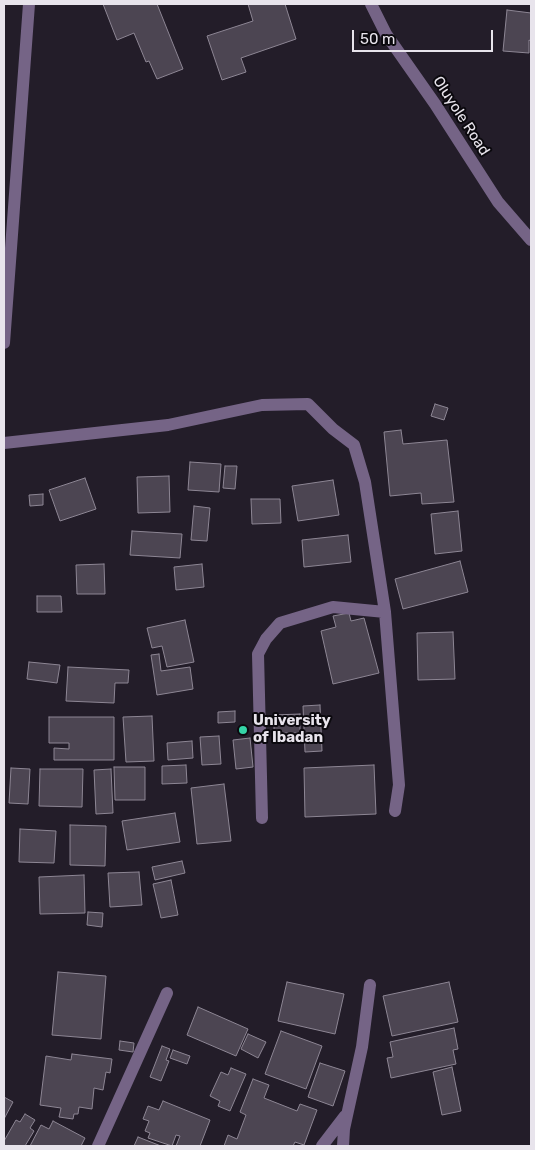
<!DOCTYPE html>
<html>
<head>
<meta charset="utf-8">
<style>
	body { margin:0 }
	#map { position:relative; width:535px; height:1150px; overflow:hidden; background:#231d29; font-family:Rubik,sans-serif }
	canvas { display:block }
	.frame { position:absolute; inset:0; border:5px solid #e8e4ec; pointer-events:none }
	.scale { position:absolute; left:352px; top:30px; width:141px; height:22px; box-sizing:border-box; border:2px solid #e8e4ec; border-top:0; padding-left:6px; font-size:15px; line-height:18px; white-space:nowrap; color:#e8e4ec; -webkit-text-stroke:4px #0b090e; paint-order:stroke }
</style>
</head>
<body>
<div id="map">
<canvas width="535" height="1150"></canvas>
<div class="frame"></div>
<div class="scale">50 m</div>
</div>
<script>
const c = document.querySelector('canvas').getContext('2d');
c.lineJoin = 'round';
function fill(path, color) {
  c.fillStyle = color;
  c.fill(path, 'evenodd');
}
function toPath(rows) {
  const path = new Path2D();
  for (const r of rows) {
    path.moveTo(r[0], r[1]);
    for (let i = 2; i < r.length; i += 2) path.lineTo(r[i], r[i + 1]);
  }
  return path;
}
function stroke(path, color, width, dash) {
  c.strokeStyle = color;
  c.lineWidth = width;
  c.lineCap = dash ? 'butt' : 'round';
  c.setLineDash(dash || []);
  c.stroke(path);
}
function write(font, color, halo, rows, align = 'center') {
  c.font = font + ' Rubik,sans-serif';
  c.lineWidth = 4;
  c.setLineDash([]);
  c.textBaseline = 'middle';
  c.strokeStyle = halo;
  c.fillStyle = color;
  for (const [text, x, y, turn = 0] of rows) {
    c.save();
    c.translate(x, y);
    c.rotate((+turn || 0) * Math.PI / 180);
    c.textAlign = isNaN(turn) ? turn : align;
    if (halo) c.strokeText(text, 0, 0);
    c.fillText(text, 0, 0);
    c.restore();
  }
}
const building = toPath([
	[103,4,157,4,183,69,157,79,149,61,146,62,134,33,117,40,103,4],
	[248,4,285,4,296,39,241,58,246,72,222,80,207,36,253,21,248,4],
	[507,10,531,13,531,41,529,40,529,53,503,51,507,10],
	[435,404,448,408,444,420,431,416,435,404],
	[401,430,403,444,447,440,454,502,422,504,421,493,390,496,384,432,401,430],
	[190,462,221,464,219,492,188,490,190,462],
	[225,466,237,466,235,489,223,488,225,466],
	[169,476,170,512,138,513,137,477,169,476],
	[85,478,96,509,60,521,49,490,85,478],
	[333,480,339,515,298,521,292,486,333,480],
	[43,494,43,505,30,506,29,495,43,494],
	[251,499,280,499,281,523,252,524,251,499],
	[194,506,210,508,207,541,191,540,194,506],
	[458,511,462,551,435,554,431,514,458,511],
	[132,531,182,534,180,558,130,555,132,531],
	[348,535,351,562,304,567,302,540,348,535],
	[460,561,468,592,403,609,395,579,460,561],
	[104,564,105,594,77,594,76,565,104,564],
	[202,564,204,587,176,590,174,567,202,564],
	[37,596,61,596,62,612,37,612,37,596],
	[349,613,351,621,364,618,379,673,333,684,321,631,336,627,333,616,349,613],
	[185,620,194,662,167,667,162,646,152,648,147,628,185,620],
	[453,632,455,679,418,680,417,633,453,632],
	[159,654,161,671,190,667,193,689,157,695,151,655,159,654],
	[29,662,60,665,57,683,27,679,29,662],
	[68,667,129,670,128,683,115,683,114,703,66,701,68,667],
	[320,705,322,751,305,752,303,706,320,705],
	[235,711,235,722,218,723,218,712,235,711],
	[300,714,300,733,274,733,274,715,300,714],
	[152,716,154,761,126,762,123,717,152,716],
	[49,717,114,717,114,760,54,760,54,748,69,749,69,743,49,743,49,717],
	[219,736,221,764,202,765,200,737,219,736],
	[250,738,253,767,236,769,233,740,250,738],
	[192,741,193,758,168,760,167,743,192,741],
	[186,765,187,783,162,784,162,766,186,765],
	[374,765,376,814,305,817,304,768,374,765],
	[114,767,145,767,145,800,115,800,114,767],
	[11,768,30,769,28,804,9,803,11,768],
	[40,769,83,769,82,807,39,806,40,769],
	[111,769,113,813,96,814,94,770,111,769],
	[224,784,231,841,197,844,191,788,224,784],
	[175,813,180,842,127,850,122,821,175,813],
	[70,825,106,826,105,866,70,865,70,825],
	[20,829,56,831,54,863,19,862,20,829],
	[182,861,185,873,155,880,152,867,182,861],
	[139,872,142,905,110,907,108,873,139,872],
	[84,875,85,913,40,914,39,877,84,875],
	[171,880,178,915,161,918,153,884,171,880],
	[88,912,103,913,102,927,87,925,88,912],
	[58,972,106,976,101,1039,52,1035,58,972],
	[287,982,344,994,335,1034,278,1021,287,982],
	[449,982,458,1022,392,1036,383,996,449,982],
	[198,1007,248,1029,236,1056,187,1035,198,1007],
	[454,1028,458,1049,453,1050,456,1064,391,1078,387,1058,393,1057,390,1042,454,1028],
	[281,1031,322,1046,306,1089,265,1074,281,1031],
	[248,1034,266,1042,258,1058,241,1049,248,1034],
	[120,1041,134,1043,133,1052,119,1050,120,1041],
	[162,1046,170,1049,166,1060,169,1061,161,1081,150,1077,162,1046],
	[173,1050,190,1056,187,1064,170,1058,173,1050],
	[72,1054,112,1059,110,1073,106,1072,103,1090,94,1088,92,1109,79,1107,78,1114,74,1114,73,1119,59,1117,61,1108,40,1105,46,1056,71,1060,72,1054],
	[320,1063,345,1071,333,1106,308,1097,320,1063],
	[452,1067,461,1111,442,1115,433,1072,452,1067],
	[231,1068,246,1074,230,1111,218,1106,220,1101,210,1096,221,1072,228,1075,231,1068],
	[253,1079,269,1085,264,1098,297,1111,300,1104,317,1110,304,1145,295,1142,293,1146,224,1146,228,1135,237,1139,246,1115,240,1112,253,1079],
	[4,1097,13,1102,4,1119,4,1097],
	[163,1101,210,1120,200,1146,176,1146,180,1136,176,1135,172,1146,148,1138,150,1133,145,1131,149,1121,143,1119,148,1106,159,1110,163,1101],
	[25,1114,35,1120,30,1128,34,1131,25,1146,4,1146,4,1141,16,1120,20,1122,25,1114],
	[53,1121,85,1138,81,1146,30,1146,41,1125,49,1129,53,1121],
	[138,1137,161,1146,134,1146,138,1137]
]);
const minor = toPath([
	[371,4,386,34,435,104,498,202,531,240],
	[4,343,29,4],
	[4,443,168,425,262,405,308,404,333,429,354,445,365,482,385,612,399,785,395,811],
	[262,818,258,654,266,639,280,623,333,607,385,612],
	[98,1146,167,993],
	[322,1146,345,1116],
	[343,1146,344,1129,362,1047,370,985]
]);
const markers = [
	[243,730,5,"#35d4a7"]
];
const streetNames = [
	["Oluyole Road",461,116,57]
];
const poiNames = [
	["University",253,721],
	["of Ibadan",253,738]
];
fill(building, '#4c4552');
stroke(building, '#8d8694', 1);
stroke(minor, '#756486', 12);
for (const [x, y, r, color] of markers) {
  const dot = new Path2D();
  dot.arc(x, y, r, 0, 2 * Math.PI);
  c.fillStyle = color;
  c.fill(dot);
  stroke(dot, '#0b090e', 2);
}
write('15px', '#e8e4ec', '#0b090e', streetNames);
write('bold 15px', '#e8e4ec', '#0b090e', poiNames, 'left');
</script>
</body>
</html>
